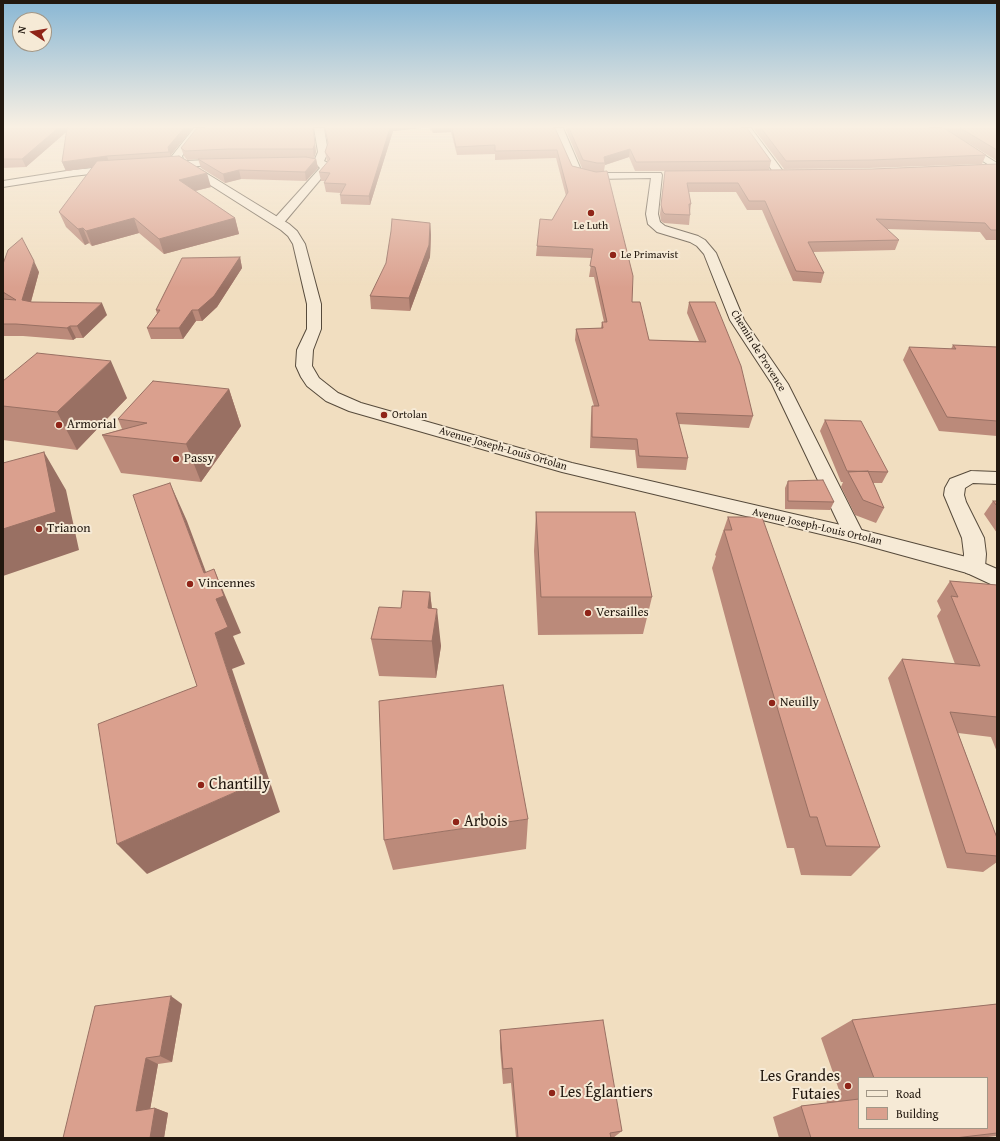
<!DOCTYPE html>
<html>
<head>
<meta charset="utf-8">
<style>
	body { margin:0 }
	#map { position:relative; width:1000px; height:1141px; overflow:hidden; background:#f1dec0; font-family:"Gentium Book Plus",serif }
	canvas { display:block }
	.frame { position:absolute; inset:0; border:4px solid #22180f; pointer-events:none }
	.legend { position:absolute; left:858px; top:1077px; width:130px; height:52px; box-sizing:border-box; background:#f6ead6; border:1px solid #a19686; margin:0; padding:5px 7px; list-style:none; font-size:12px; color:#22180f }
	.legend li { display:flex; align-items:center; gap:8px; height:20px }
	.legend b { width:20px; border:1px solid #a19686 }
	.north { position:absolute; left:12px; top:12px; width:40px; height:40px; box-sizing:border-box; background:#f6ead6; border:1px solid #a19686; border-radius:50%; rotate:282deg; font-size:11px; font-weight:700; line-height:16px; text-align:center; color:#22180f }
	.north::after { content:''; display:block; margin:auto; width:14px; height:18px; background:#8f2418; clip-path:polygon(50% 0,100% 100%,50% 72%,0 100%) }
</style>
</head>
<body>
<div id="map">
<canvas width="1000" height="1141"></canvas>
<div class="frame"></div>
<ul class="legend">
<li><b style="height:5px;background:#f6ead6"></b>Road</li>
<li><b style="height:11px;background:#daa08e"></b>Building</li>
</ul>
<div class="north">N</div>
</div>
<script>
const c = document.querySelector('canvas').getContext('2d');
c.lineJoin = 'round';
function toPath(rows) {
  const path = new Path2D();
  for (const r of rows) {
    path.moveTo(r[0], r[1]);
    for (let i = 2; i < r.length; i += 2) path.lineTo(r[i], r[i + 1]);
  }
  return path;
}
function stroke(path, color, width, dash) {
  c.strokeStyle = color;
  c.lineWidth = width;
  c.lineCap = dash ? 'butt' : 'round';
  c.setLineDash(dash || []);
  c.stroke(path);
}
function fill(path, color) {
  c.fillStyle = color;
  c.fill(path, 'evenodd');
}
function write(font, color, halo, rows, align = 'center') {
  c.font = font + ' "Gentium Book Plus",serif';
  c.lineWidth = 4;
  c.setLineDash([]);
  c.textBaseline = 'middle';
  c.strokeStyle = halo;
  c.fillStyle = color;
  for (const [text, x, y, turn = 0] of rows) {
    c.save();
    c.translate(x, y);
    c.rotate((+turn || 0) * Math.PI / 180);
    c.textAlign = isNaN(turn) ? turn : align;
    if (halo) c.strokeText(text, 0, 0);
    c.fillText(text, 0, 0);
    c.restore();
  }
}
const minor = toPath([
	[314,128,324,128,328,152,324,161,328,163,330,168,282,225,274,225,272,222,274,219,320,168,317,165,287,164,282,161,287,158,315,159,318,152,314,128],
	[554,128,563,128,581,170,596,173,661,173,662,175,658,214,660,222,665,226,698,236,705,240,716,253,744,320,788,384,864,535,861,540,854,542,847,540,844,535,772,384,730,320,704,254,697,246,690,242,657,232,648,224,646,214,651,178,596,179,573,174,554,128],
	[742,128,751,128,785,174,784,176,776,176,742,128],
	[930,128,941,128,997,163,997,170,930,128],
	[230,159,234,160,235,162,234,164,163,168,158,165,163,162,230,159],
	[121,165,126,168,125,170,73,176,3,187,3,181,73,170,121,165],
	[971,471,997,472,997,484,973,483,965,488,964,495,966,502,984,538,986,554,985,567,982,573,974,575,966,573,963,567,964,554,962,538,944,495,945,488,950,479,971,471]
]);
const tertiary = toPath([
	[194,128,204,128,182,156,183,159,289,224,297,231,305,244,321,304,321,329,313,350,312,366,319,378,338,393,361,403,572,463,854,528,974,559,997,569,997,587,967,573,854,542,562,472,349,411,326,401,307,386,301,377,296,366,297,350,307,329,307,304,293,244,288,236,281,230,174,162,172,156,194,128]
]);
const wall = toPath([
	[3,128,85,128,84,129,193,128,171,155,171,156,211,187,195,191,235,218,239,234,164,254,139,233,92,246,89,243,85,245,66,227,59,212,93,167,66,171,62,162,66,132,26,167,3,168],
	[313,128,316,152,314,158,310,158,316,159,318,168,306,181,241,179,225,183,201,168,198,159,187,160,184,156,181,148],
	[230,158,271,158,200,159],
	[324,128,422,128,393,131,370,205,341,204,340,195,341,193,326,192,324,183,325,181,321,181,319,172,328,162,327,161,325,152,328,144],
	[429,128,555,128,572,166,582,168,565,128,747,128,771,161,769,170,872,169,997,164,997,240,986,240,980,232,887,229,899,240,895,250,813,252,824,273,821,283,793,281,762,210,747,210,736,192,689,192,691,204,690,212,690,215,689,225,664,223,661,221,660,214,665,171,635,171,629,157,605,165,604,171,632,302,649,340,699,341,687,313,689,302,753,416,749,428,679,424,688,458,686,470,637,468,635,450,590,448,591,417,592,406,594,406,575,340,576,329,601,328,602,322,604,322,594,277,589,277,592,258,536,256,537,246,566,196,556,158,495,160,495,154,457,155,451,132,433,133],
	[753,128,997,128,997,161,967,142,986,155,982,164,869,168,784,169],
	[430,223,431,235,430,257,410,311,371,309,370,296],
	[240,257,242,268,217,307,202,321,196,321,183,339,151,339,147,328,157,314,156,310],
	[3,264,39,272,31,302,107,315,83,338,76,338,73,340,23,336,3,336],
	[953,345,997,347,997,436,939,431,903,360,909,347,951,349],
	[3,381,127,398,77,450,3,440],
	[229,389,241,426,201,482,121,473,102,435,122,429,118,419],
	[825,420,888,472,882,483,873,483,884,508,876,523,855,515,841,487,843,482,841,482,820,431],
	[788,481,834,502,830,510,785,509,785,488],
	[993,501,997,501,997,533,984,514],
	[536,512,652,597,643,634,538,635,534,551],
	[728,517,880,847,851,876,801,875,794,848,787,848,712,568,716,556,715,555],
	[950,581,997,585,997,752,991,737,958,733,997,838,997,862,983,872,947,868,888,678,902,659,955,664,937,616,941,610,937,601],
	[430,592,432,609,441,646,436,678,379,676,371,639,401,608],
	[528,819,526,849,393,870,384,840],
	[182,1004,172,1062,158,1064,150,1109,155,1108,168,1113,164,1138,63,1138],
	[997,1004,997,1136,979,1138,779,1138,773,1117,801,1106,827,1103,825,1095,839,1090,821,1038,852,1020],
	[859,1078,987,1078,859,1128],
	[500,1030,622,1131,613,1138,516,1138,511,1083,503,1084,500,1048]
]);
const shadedWall = toPath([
	[58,128,71,128,26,167,22,159],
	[184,128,193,128,171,155,172,161,168,147],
	[313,128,316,152,314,158,313,149],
	[390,128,422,128,393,131,370,205,369,196],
	[432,128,451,128,451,132,433,133],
	[630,149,629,157,605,165,605,163,604,157],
	[107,156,110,165,66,171,62,162],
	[316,159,318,168,306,181,305,172],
	[239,170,241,179,225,183,223,174],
	[207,173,211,187,183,194,179,180],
	[134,218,139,233,92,246,86,231],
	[235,218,239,234,164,254,159,239],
	[430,223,431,235,430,257,410,311,409,298],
	[83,228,89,243,85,245,78,229],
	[240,257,242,268,217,307,202,321,198,310],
	[34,261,39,272,28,312,22,300],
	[102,303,107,315,83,338,77,326],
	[192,310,196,321,183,339,179,328],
	[70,326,76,338,73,340,67,328],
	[111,361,127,398,77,450,57,412],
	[229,389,241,426,201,482,186,444],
	[44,452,66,490,79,550,3,576,3,529],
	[170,483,187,521,216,599,214,569,241,633,233,636,245,664,232,669,280,812,147,874,117,844,263,780,215,633,204,573],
	[430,592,434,628,437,609,441,646,436,678,428,608],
	[171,996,182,1004,172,1062,160,1056],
	[146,1058,158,1064,149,1116,136,1111],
	[155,1108,168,1113,164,1138,150,1138]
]);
const building = toPath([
	[3,128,58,128,22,159,3,159,3,128],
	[67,128,81,128,83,129,88,128,184,128,168,147,169,152,107,156,62,162,67,128],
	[197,128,313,128,315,143,313,149,228,149,185,151,181,148,197,128],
	[325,128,390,128,369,196,340,195,346,184,324,183,330,173,319,172,330,159,325,152,328,143,325,128],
	[452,128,555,128,572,166,596,172,607,171,633,276,632,302,640,302,649,340,706,342,689,302,715,302,741,366,753,416,676,413,688,458,639,456,637,439,592,437,592,406,599,406,576,329,603,328,602,322,607,322,595,267,590,266,593,249,537,246,540,219,552,220,568,192,557,150,495,151,495,145,456,147,452,128],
	[569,128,747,128,771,161,636,162,630,149,604,157,605,163,597,163,583,160,569,128],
	[761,128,944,128,986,155,872,160,786,161,761,128],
	[960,128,997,128,997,150,960,128],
	[179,156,207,173,179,180,235,218,159,239,134,218,86,231,83,228,78,229,59,212,97,161,179,156],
	[306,157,316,159,305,172,239,170,223,174,198,159,306,157],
	[997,164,997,230,991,230,985,223,876,219,899,240,808,242,824,273,796,271,765,201,749,201,738,183,687,183,691,204,689,204,690,215,665,214,663,212,661,205,665,171,872,169,997,164],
	[392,219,430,223,429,245,409,298,370,296,386,263,391,231,392,219],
	[22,238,34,261,22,300,32,302,102,303,77,326,70,326,67,328,16,324,3,324,3,299,16,300,3,292,3,264,8,250,22,238],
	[240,257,214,296,198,310,192,310,179,328,147,328,160,310,156,310,182,258,240,257],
	[953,345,997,347,997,421,947,417,909,347,956,349,953,345],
	[37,353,111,361,57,412,3,406,3,381,37,353],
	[153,381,229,389,186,444,102,435,147,423,118,419,153,381],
	[825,420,861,421,888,472,847,471,825,420],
	[44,452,56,512,3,529,3,463,44,452],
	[868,471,884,508,863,500,848,472,868,471],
	[823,480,834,502,788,501,788,481,823,480],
	[170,483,204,573,214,569,224,596,216,599,228,627,215,633,263,780,117,844,98,724,197,686,133,495,170,483],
	[993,501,997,501,997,506,993,501],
	[536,512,635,512,652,597,541,597,536,512],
	[728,517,762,517,880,847,826,846,817,817,810,817,724,530,732,530,728,517],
	[950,581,997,585,997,717,950,712,997,838,997,856,966,853,902,659,980,666,951,596,958,597,950,581],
	[403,591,430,592,428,608,437,609,432,641,371,639,379,607,401,608,403,591],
	[503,685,528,819,384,840,379,701,503,685],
	[171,996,160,1056,146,1058,136,1111,155,1108,150,1138,63,1138,95,1006,171,996],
	[997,1004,997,1133,955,1138,811,1138,801,1106,859,1099,859,1128,987,1128,987,1078,874,1078,852,1020,997,1004],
	[603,1020,622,1131,610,1133,611,1138,518,1138,512,1068,503,1069,500,1030,603,1020]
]);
const markers = [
	[591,213,4,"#8f2418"],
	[613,255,4,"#8f2418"],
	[384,415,4,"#8f2418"],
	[59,425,4,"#8f2418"],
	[176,459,4,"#8f2418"],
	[39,529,4,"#8f2418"],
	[190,584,4,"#8f2418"],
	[588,613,4,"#8f2418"],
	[772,703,4,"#8f2418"],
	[201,785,4,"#8f2418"],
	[456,822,4,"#8f2418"],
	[848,1086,4,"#8f2418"],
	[552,1093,4,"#8f2418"]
];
const farPoinames = [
	["Le Luth",591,226,"center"],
	["Le Primavist",621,255],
	["Ortolan",392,415]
];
const farStreetnames = [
	["Chemin de Provence",758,351,58],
	["Avenue Joseph-Louis Ortolan",503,449,16],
	["Avenue Joseph-Louis Ortolan",817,527,13]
];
const poiNames = [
	["Armorial",67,425],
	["Passy",184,459],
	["Trianon",47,529],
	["Vincennes",198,584],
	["Versailles",596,613],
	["Neuilly",780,703]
];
const nearPoinames = [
	["Chantilly",209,785],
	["Arbois",464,822],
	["Les Grandes",840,1077,"right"],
	["Futaies",840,1095,"right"],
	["Les Églantiers",560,1093]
];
stroke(minor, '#564a3b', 2);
stroke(tertiary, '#564a3b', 2);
fill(minor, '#f6ead6');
fill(tertiary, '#f6ead6');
fill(wall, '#bb8a7a');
fill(shadedWall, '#997063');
fill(building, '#daa08e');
stroke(building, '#997063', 1);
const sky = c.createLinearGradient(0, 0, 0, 288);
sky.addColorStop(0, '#89b7d4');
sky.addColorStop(0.44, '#f9f0e3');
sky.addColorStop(1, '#f9f0e300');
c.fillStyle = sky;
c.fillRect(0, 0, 1000, 288);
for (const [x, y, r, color] of markers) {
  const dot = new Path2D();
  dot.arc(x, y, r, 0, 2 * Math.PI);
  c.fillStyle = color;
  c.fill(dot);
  stroke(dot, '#f6ead6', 1.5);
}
write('11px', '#22180f', '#f6ead6', farPoinames, 'left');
write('11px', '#22180f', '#f6ead6', farStreetnames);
write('13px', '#22180f', '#f6ead6', poiNames, 'left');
write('16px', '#22180f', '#f6ead6', nearPoinames, 'left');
</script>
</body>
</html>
